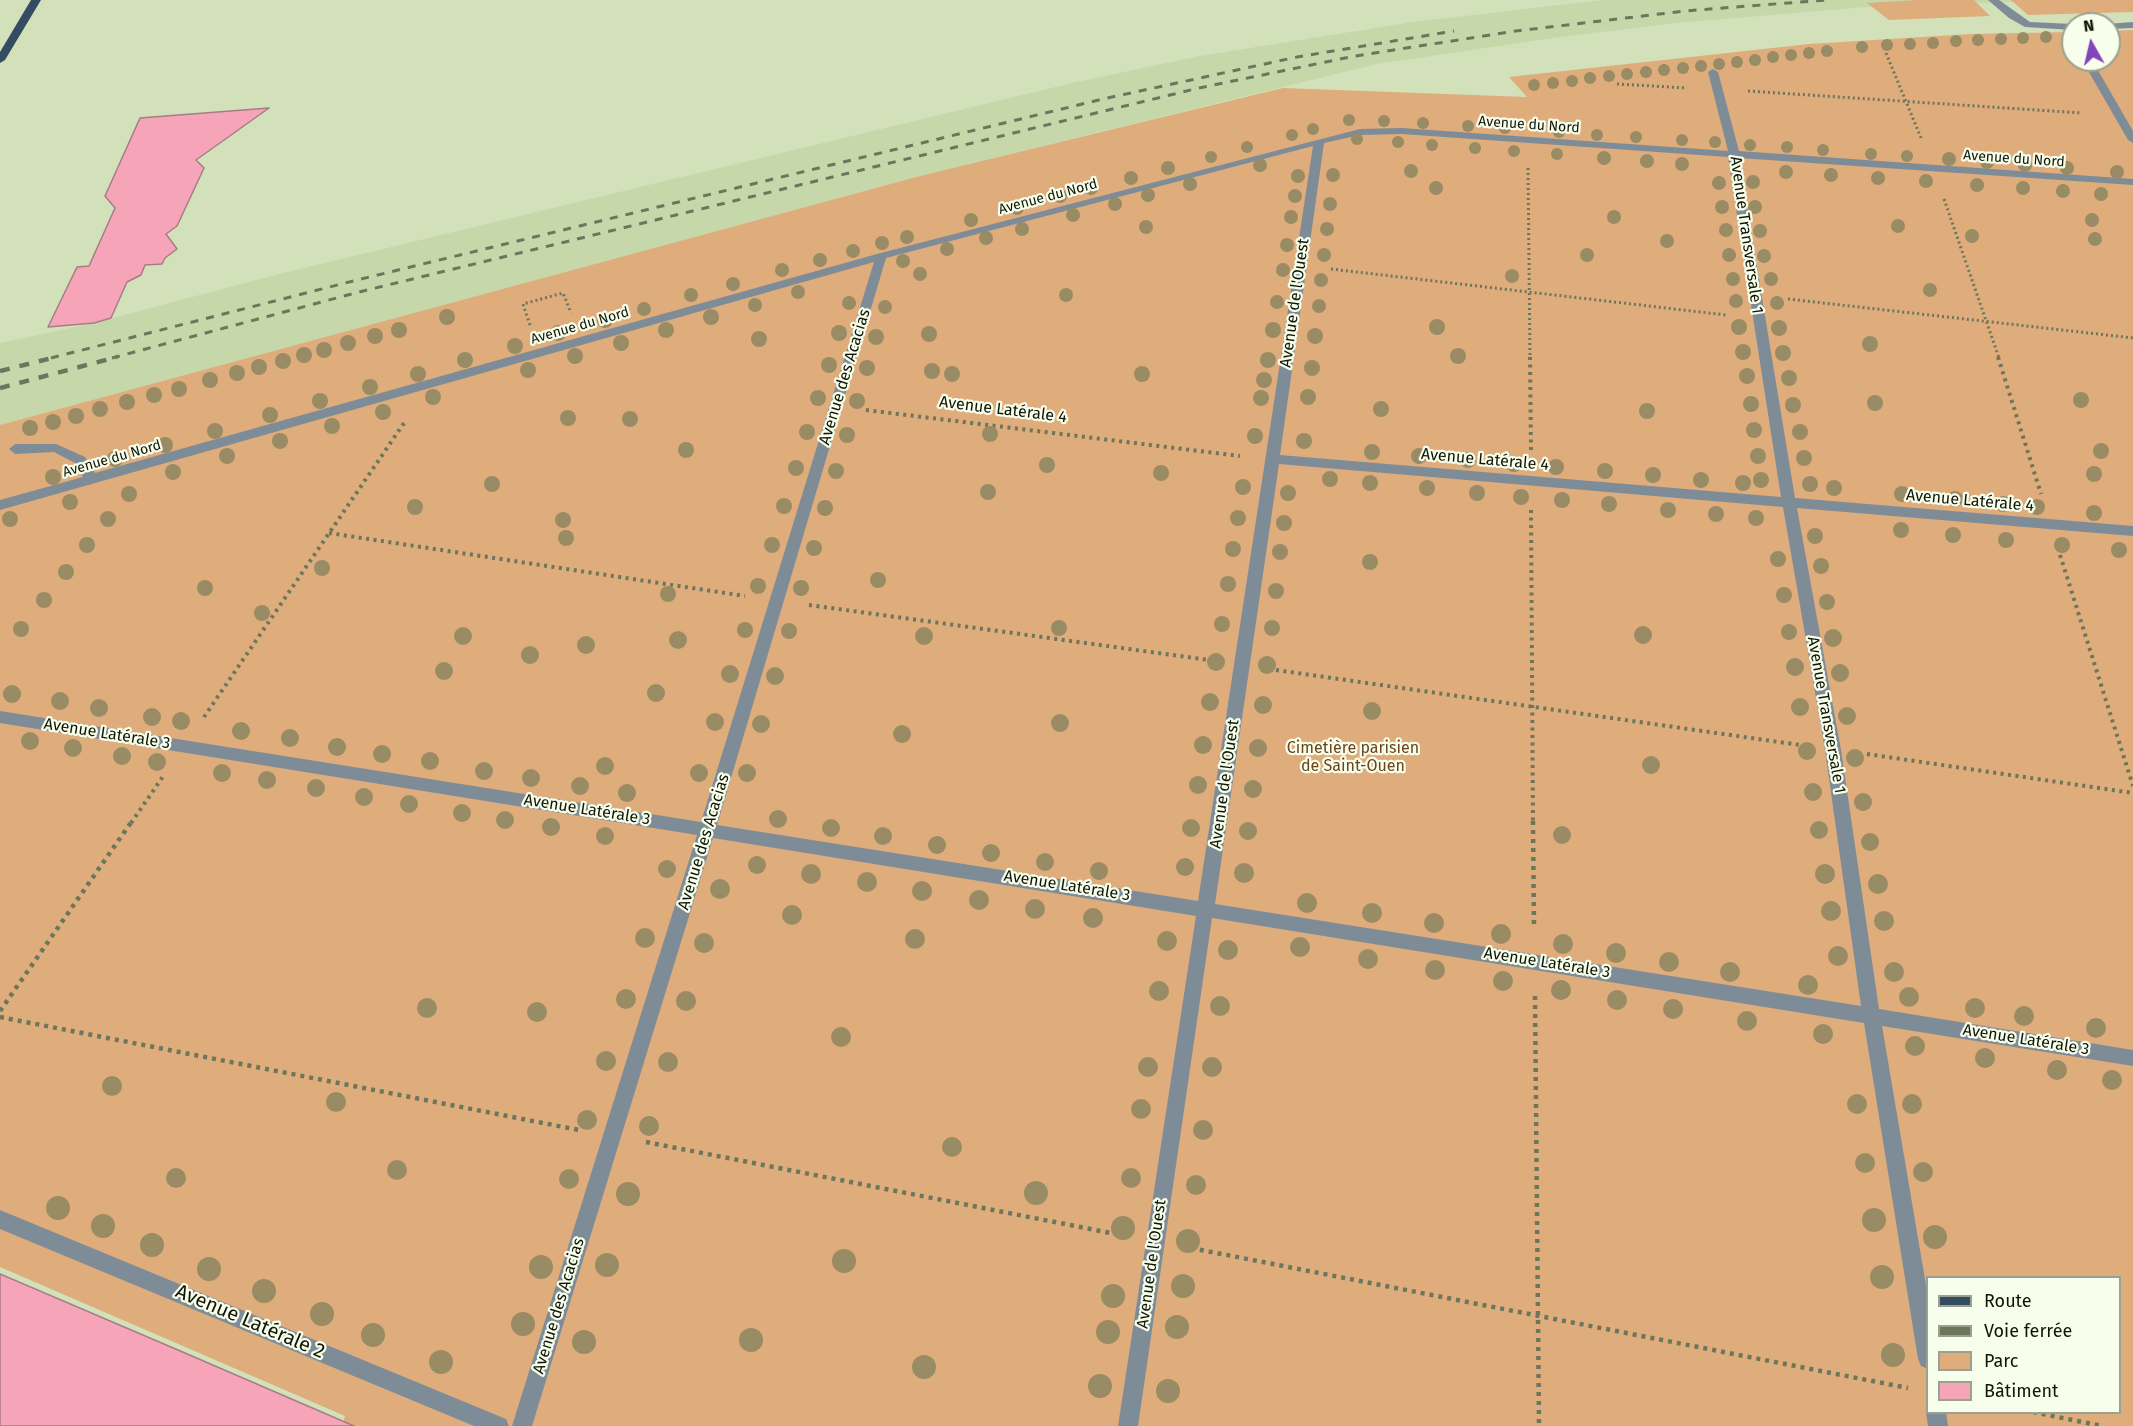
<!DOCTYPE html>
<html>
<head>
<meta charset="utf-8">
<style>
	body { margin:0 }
	#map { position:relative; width:2133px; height:1426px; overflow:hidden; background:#d2e1ba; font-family:"Fira Sans",sans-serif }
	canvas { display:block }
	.legend { position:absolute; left:1926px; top:1276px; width:195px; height:138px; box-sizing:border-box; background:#f7feeb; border:2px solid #9ba190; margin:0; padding:8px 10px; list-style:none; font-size:18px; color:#101507 }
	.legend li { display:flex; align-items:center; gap:12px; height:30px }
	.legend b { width:30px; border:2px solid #9ba190 }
	.north { position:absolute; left:2061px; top:12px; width:60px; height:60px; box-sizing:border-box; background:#f7feeb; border:2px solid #9ba190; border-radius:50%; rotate:352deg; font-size:16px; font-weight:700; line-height:24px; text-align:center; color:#101507 }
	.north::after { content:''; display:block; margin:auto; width:21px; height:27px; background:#8245bb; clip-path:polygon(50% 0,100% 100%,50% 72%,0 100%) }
</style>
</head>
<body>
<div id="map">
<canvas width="2133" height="1426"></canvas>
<ul class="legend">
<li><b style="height:8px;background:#334c61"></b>Route</li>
<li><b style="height:8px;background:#6c765c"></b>Voie ferrée</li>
<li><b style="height:16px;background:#dfac7c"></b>Parc</li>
<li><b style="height:16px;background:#f6a5b8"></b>Bâtiment</li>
</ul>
<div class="north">N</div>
</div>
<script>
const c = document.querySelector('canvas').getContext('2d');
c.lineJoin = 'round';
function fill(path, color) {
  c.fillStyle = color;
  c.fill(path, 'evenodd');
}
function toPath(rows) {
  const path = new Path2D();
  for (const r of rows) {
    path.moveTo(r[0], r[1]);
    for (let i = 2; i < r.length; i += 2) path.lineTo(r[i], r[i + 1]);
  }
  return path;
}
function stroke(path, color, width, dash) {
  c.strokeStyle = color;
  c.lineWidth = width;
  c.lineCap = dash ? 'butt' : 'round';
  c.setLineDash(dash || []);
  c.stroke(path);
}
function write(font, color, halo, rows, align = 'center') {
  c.font = font + ' "Fira Sans",sans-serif';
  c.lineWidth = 4.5;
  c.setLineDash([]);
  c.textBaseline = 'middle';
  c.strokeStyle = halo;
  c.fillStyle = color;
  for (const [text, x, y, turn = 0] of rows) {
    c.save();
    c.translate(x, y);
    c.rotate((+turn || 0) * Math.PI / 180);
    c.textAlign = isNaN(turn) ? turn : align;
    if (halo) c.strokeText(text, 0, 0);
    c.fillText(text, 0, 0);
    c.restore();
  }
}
const built = toPath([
	[1602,0,2133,0,2133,2,2011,2,1879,6,1676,23,1560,37,1377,64,920,176,0,425,0,343,94,323,279,274,1072,83,1200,56,1413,22]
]);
const green = toPath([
	[1918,0,1974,0,1990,16,1889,20,1867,3],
	[2011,0,2133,0,2133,12,2028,15],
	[2133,30,2133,1426,342,1426,345,1416,0,1267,0,425,920,176,1283,88,1527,97,1509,77,1809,44,1971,34,2073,32,2073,60,2109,60,2109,31],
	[1928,1278,2120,1278,2120,1412,1928,1412]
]);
const building = toPath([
	[269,108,196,160,204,168,177,226,166,234,177,249,165,258,162,264,145,265,141,275,127,282,111,318,94,323,48,327,77,267,89,266,115,208,105,196,140,118,269,108],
	[0,1274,178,1350,354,1426,0,1426,0,1274]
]);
const pathFar2 = toPath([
	[1886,53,1921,138],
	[1617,84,1687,88],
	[1748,91,2082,113],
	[1528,168,1530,358],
	[1944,199,1999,358],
	[1331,269,1726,315],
	[1788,299,2133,338],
	[530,325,523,304,563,293,571,313]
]);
const pathFar1 = toPath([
	[1530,357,1531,451],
	[1998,357,2041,494],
	[866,410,1240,456],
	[1531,510,1533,823],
	[329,533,745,596],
	[2060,555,2133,786],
	[809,605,1209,660],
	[1276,670,1800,745],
	[204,717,404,423],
	[1867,754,2133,793],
	[131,823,164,775]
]);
const path = toPath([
	[1533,821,1534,928],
	[1535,996,1539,1426],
	[0,1011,132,821],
	[0,1017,579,1130],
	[646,1142,1121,1235],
	[1191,1248,1908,1388],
	[2033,1412,2102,1426]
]);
const service = toPath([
	[1988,0,1999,0,2030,22,2073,24,2073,30,2025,27,2009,18,1988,0],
	[2133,22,2133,28,2109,29,2109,24,2106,24,2133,22],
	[2082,60,2092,60,2133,131,2133,143,2128,140,2082,60],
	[1713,69,1718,72,1739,151,2133,179,2133,185,1739,158,1795,498,2133,526,2133,536,1797,508,1841,750,1879,1009,2133,1050,2133,1066,1882,1026,1928,1297,1928,1369,1921,1366,1918,1359,1864,1023,1212,918,1138,1426,1118,1426,1196,916,713,838,532,1426,512,1426,697,835,0,723,0,711,701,822,874,262,0,510,0,500,83,477,75,463,54,452,15,454,9,449,15,444,56,444,85,457,95,473,877,254,1360,129,1402,128,1728,151,1708,72,1713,69],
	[1402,134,1728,157,1781,497,1280,455,1324,143,1360,135,1402,134],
	[1313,146,1198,901,717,825,886,258,1313,146],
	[1279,464,1783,507,1825,750,1861,1006,1215,904,1279,464],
	[0,1210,506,1419,509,1426,474,1426,0,1229,0,1210],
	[1928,1408,1928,1412,1946,1412,1948,1426,1928,1426,1926,1412,1928,1408]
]);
const primary = toPath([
	[31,0,41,0,5,60,0,63,0,52,31,0]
]);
const railFar1 = toPath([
	[51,358,357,280,1103,99,1297,57,1454,31],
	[112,358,359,292,1199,88,1355,56,1516,31,1685,11,1826,0]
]);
const rail = toPath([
	[0,371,56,357],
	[0,388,117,357]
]);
const trees = [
	[2046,37,6],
	[2023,38,6],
	[2001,39,6],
	[1978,40,6],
	[1956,41,6],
	[1933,43,6],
	[1910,44,6],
	[1887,45,6],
	[1862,47,6],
	[1827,51,6],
	[1809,53,6],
	[1791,55,6],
	[1773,57,6],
	[1755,60,6],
	[1737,62,6],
	[1719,64,6],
	[1701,66,6],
	[1683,68,6],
	[1664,70,6],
	[1646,72,6],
	[1627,74,6],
	[1609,76,6],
	[1590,78,6],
	[1572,81,6],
	[1553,83,6],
	[1534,85,6],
	[1349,120,6],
	[1384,121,6],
	[1423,123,6],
	[1468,126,6],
	[1505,128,6],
	[1313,129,6],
	[1559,132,6],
	[1292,135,6],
	[1597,135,6],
	[1636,137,6],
	[1357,139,6],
	[1682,140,6],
	[1398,142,6],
	[1715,142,6],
	[1432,145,6],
	[1750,145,6],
	[1247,147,6],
	[1787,147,6],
	[1475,148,6],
	[1823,150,6],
	[1514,151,6],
	[1557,154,6],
	[1871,154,6],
	[1907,156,6],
	[1211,157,6],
	[1604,158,7],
	[1949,159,7],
	[1647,161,7],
	[1987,162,7],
	[1682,164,7],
	[1260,165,7],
	[2025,165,7],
	[1168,168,7],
	[2067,168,7],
	[1411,171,7],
	[1786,172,7],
	[2117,172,7],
	[1333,175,7],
	[1831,175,7],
	[1298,176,7],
	[1131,178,7],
	[1878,178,7],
	[1926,181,7],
	[1753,182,7],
	[1719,183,7],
	[1190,184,7],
	[1977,185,7],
	[1091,188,7],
	[1436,188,7],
	[2023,188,7],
	[2063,191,7],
	[2101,194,7],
	[1148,195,7],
	[1060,196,7],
	[1295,196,7],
	[1115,204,7],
	[1330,204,7],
	[1722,207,7],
	[1755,207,7],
	[1017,208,7],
	[1073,215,7],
	[1291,217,7],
	[1614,217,7],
	[971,220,7],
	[2092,220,7],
	[1898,226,7],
	[1146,227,7],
	[1022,229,7],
	[1327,229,7],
	[1726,230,7],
	[1760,231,7],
	[1972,236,7],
	[907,237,7],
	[986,238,7],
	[2095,239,7],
	[1667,241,7],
	[882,243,7],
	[1287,245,7],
	[947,249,7],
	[853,251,7],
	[1324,255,7],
	[1587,255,7],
	[1729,255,7],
	[1764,256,7],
	[820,260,7],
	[903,261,7],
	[782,270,7],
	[1283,270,7],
	[920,274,7],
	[1512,276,7],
	[1733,279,7],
	[1771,279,7],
	[1321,280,7],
	[733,284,7],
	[1930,290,7],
	[798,292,7],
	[691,295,7],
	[1066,295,7],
	[1736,301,7],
	[1277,302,7],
	[849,303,7],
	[1777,303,7],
	[755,305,7],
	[1319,306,7],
	[885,307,7],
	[644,309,7],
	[447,317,8],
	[711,317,8],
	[605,320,8],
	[1437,327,8],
	[1739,327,8],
	[1779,328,8],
	[399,330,8],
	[666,330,8],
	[1273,330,8],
	[558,333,8],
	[839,333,8],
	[929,334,8],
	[375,336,8],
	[1315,336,8],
	[876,337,8],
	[759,339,8],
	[348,343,8],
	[621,343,8],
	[1870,344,8],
	[515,346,8],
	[324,350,8],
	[1743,352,8],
	[1783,353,8],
	[304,355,8],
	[575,356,8],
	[1458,356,8],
	[465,360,8],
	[1268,360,8],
	[283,361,8],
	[829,365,8],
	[259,367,8],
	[867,368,8],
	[1312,368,8],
	[528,370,8],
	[932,371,8],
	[237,373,8],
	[418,374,8],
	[952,374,8],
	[1142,374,8],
	[1747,376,8],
	[1789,378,8],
	[210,380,8],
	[1264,380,8],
	[370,387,8],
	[179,389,8],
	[154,395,8],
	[433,397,8],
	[1308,397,8],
	[818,398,8],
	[1261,398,8],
	[2081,400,8],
	[320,401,8],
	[857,401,8],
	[127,402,8],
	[1875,403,8],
	[1751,404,8],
	[1793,405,8],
	[100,409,8],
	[1381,409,8],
	[1647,411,8],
	[383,412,8],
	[270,415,8],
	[76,416,8],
	[568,418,8],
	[630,419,8],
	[53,422,8],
	[332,426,8],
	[30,428,8],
	[1754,430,8],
	[215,431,8],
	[807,432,8],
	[1800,432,8],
	[990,434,8],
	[847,435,8],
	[1255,436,8],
	[280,441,8],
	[1304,441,8],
	[165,445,8],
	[686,450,8],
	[2101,451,8],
	[1372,452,8],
	[227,456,8],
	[1419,456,8],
	[1758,456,8],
	[1804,458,8],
	[115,459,8],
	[1468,460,8],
	[1514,464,8],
	[1047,465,8],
	[1556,467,8],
	[796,468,8],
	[836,471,8],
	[1605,471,8],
	[173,472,8],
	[1161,473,8],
	[2094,474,8],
	[1653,475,8],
	[53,477,8],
	[1330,479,8],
	[1701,480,8],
	[1761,480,8],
	[1370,483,8],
	[1743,483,8],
	[492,484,8],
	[1810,484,8],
	[1243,487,8],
	[1427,488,8],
	[1834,488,8],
	[988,492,8],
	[1288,493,8],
	[1477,493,8],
	[129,494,8],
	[1902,494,8],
	[1521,497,8],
	[1955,499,8],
	[1562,500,8],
	[70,502,8],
	[1609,504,8],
	[2003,504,8],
	[784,506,8],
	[415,507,8],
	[2037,507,8],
	[825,508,8],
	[1668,510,8],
	[2094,513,8],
	[1716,514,8],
	[1238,518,8],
	[1756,518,8],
	[10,519,8],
	[108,519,8],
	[563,520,8],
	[1284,523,8],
	[1901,530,8],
	[1953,535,8],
	[1815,536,8],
	[566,538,8],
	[2006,540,8],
	[87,545,8],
	[772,545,8],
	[2062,545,8],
	[814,548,8],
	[1233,549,8],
	[2119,550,8],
	[1280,552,8],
	[1778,559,8],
	[1370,562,8],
	[1821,566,8],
	[322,568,8],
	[66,572,8],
	[878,580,8],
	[1228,584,8],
	[758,586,8],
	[205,588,8],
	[801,588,8],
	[1276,591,8],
	[668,594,8],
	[1784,595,8],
	[44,600,8],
	[1827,602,8],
	[262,613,8],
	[1222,624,8],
	[1059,628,8],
	[1272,628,8],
	[21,629,8],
	[745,630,8],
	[789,631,8],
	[1789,632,8],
	[1643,635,9],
	[463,636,9],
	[924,636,9],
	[1833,638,9],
	[678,640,9],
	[586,645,9],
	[530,655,9],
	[1216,662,9],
	[1267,665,9],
	[1795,667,9],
	[444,671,9],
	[1840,673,9],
	[730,674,9],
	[775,676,9],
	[656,693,9],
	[12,694,9],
	[60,701,9],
	[1210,702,9],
	[1263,705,9],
	[1800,707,9],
	[99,708,9],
	[1372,711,9],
	[1847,716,9],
	[152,717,9],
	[181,721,9],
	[715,722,9],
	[1060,723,9],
	[761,724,9],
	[241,731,9],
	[902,734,9],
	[290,738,9],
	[30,741,9],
	[1203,745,9],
	[337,747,9],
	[73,748,9],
	[1258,748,9],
	[1807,751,9],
	[382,754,9],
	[122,756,9],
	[1855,758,9],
	[430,761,9],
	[157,762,9],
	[1651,765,9],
	[605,766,9],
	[484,771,9],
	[222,773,9],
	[699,773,9],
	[747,773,9],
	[531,778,9],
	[267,780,9],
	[1198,785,9],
	[580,786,9],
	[316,788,9],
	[1253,789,9],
	[1813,792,9],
	[627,793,9],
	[364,797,9],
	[1863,802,9],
	[409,804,9],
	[462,813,9],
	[778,819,9],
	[505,820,9],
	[551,827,9],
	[831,828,9],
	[1191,828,9],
	[1819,830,9],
	[1248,831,9],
	[1562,835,9],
	[605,836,9],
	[883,836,9],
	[1870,842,9],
	[937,845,9],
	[991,853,9],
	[1045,862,9],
	[757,865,9],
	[1185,867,9],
	[667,869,9],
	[1099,871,9],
	[1244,873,10],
	[811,874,10],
	[1825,874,10],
	[867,882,10],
	[1878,884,10],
	[720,889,10],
	[922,891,10],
	[979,900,10],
	[1307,903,10],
	[1035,909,10],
	[1831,911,10],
	[1372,913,10],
	[792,915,10],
	[1093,918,10],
	[1884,921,10],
	[1434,923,10],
	[1501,934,10],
	[645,938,10],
	[915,939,10],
	[1167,941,10],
	[704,943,10],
	[1563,944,10],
	[1300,947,10],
	[1228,950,10],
	[1616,953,10],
	[1838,956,10],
	[1368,959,10],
	[1669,962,10],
	[1435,970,10],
	[1730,972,10],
	[1894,972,10],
	[1503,981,10],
	[1808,985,10],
	[1561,990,10],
	[1159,991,10],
	[1909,997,10],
	[626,999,10],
	[1617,1000,10],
	[686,1001,10],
	[1220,1006,10],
	[427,1008,10],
	[1975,1008,10],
	[1673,1009,10],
	[537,1012,10],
	[2024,1016,10],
	[1747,1021,10],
	[2096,1028,10],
	[1823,1034,10],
	[841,1037,10],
	[1915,1046,10],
	[1985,1058,10],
	[606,1061,10],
	[668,1062,10],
	[1148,1067,10],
	[1212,1067,10],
	[2057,1070,10],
	[2112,1080,10],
	[112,1086,10],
	[336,1102,10],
	[1857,1104,10],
	[1912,1104,10],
	[1141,1109,10],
	[587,1120,10],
	[649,1126,10],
	[1203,1130,10],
	[952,1147,10],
	[1865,1163,10],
	[397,1170,10],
	[1923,1172,10],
	[176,1178,10],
	[1131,1178,10],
	[569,1179,10],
	[1196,1185,10],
	[1036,1193,12],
	[628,1194,12],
	[58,1208,12],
	[1874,1220,12],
	[103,1226,12],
	[1123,1228,12],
	[1935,1237,12],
	[1188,1241,12],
	[152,1245,12],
	[844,1261,12],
	[607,1265,12],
	[541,1267,12],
	[209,1269,12],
	[1882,1277,12],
	[1183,1286,12],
	[264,1291,12],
	[1113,1296,12],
	[322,1314,12],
	[523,1324,12],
	[1177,1327,12],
	[1108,1332,12],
	[373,1335,12],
	[751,1340,12],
	[584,1342,12],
	[1893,1355,12],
	[441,1362,12],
	[924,1367,12],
	[1100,1386,12],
	[1168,1391,12]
];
const farStreetnames = [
	["Avenue du Nord",1529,125,4],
	["Avenue du Nord",2014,159,4],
	["Avenue du Nord",1048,197,-15],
	["Avenue du Nord",580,326,-16],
	["Avenue du Nord",112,459,-16]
];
const streetNames = [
	["Avenue Transversale 1",1746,235,82],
	["Avenue de l'Ouest",1295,303,-82],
	["Avenue des Acacias",845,377,-73],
	["Avenue Latérale 4",1003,410,7],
	["Avenue Latérale 4",1485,460,5],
	["Avenue Latérale 4",1970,501,5],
	["Avenue Transversale 1",1826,715,80],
	["Avenue Latérale 3",107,734,9],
	["Avenue de l'Ouest",1225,784,-82],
	["Avenue Latérale 3",587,810,9],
	["Avenue des Acacias",704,842,-73],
	["Avenue Latérale 3",1067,886,9],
	["Avenue Latérale 3",1547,963,9],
	["Avenue Latérale 3",2026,1040,9],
	["Avenue de l'Ouest",1152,1264,-82],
	["Avenue des Acacias",559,1306,-73]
];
const parkNames = [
	["Cimetière parisien",1353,749],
	["de Saint-Ouen",1353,767]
];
const nearStreetnames = [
	["Avenue Latérale 2",250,1322,23]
];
fill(built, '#c6d8aa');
fill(green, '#dfac7c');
fill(building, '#f6a5b8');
stroke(building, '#a67c85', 1.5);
stroke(pathFar2, '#6c765c', 3, [2, 3]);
stroke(pathFar1, '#6c765c', 4, [3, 4.5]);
stroke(path, '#6c765c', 4.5, [4, 5]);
fill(service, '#7e8c98');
fill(primary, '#334c61');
stroke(railFar1, '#6c765c', 3, [8, 8]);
stroke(rail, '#6c765c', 4.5, [10, 10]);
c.fillStyle = '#998b63';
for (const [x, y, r] of trees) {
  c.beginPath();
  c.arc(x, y, r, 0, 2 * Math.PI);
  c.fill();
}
write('14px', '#101507', '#f7feeb', farStreetnames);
write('16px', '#101507', '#f7feeb', streetNames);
write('16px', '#6b441c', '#f7feeb', parkNames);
write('20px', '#101507', '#f7feeb', nearStreetnames);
</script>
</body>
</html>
